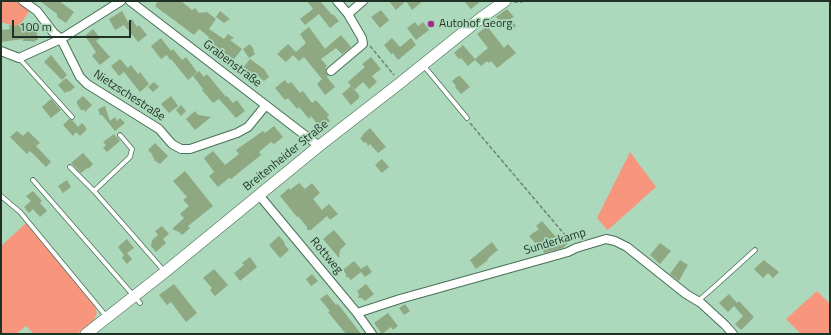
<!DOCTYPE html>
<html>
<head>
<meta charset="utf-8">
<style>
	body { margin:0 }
	#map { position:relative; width:831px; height:335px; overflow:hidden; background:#acd8bb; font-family:"Titillium Web",sans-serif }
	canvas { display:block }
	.frame { position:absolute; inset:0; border:2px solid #1f3025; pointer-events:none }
	.scale { position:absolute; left:12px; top:20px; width:119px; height:18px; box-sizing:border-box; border:2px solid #1f3025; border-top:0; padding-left:5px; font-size:12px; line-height:14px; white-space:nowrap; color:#1f3025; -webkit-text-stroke:3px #acd8bb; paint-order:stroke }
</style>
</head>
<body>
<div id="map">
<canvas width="831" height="335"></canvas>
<div class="frame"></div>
<div class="scale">100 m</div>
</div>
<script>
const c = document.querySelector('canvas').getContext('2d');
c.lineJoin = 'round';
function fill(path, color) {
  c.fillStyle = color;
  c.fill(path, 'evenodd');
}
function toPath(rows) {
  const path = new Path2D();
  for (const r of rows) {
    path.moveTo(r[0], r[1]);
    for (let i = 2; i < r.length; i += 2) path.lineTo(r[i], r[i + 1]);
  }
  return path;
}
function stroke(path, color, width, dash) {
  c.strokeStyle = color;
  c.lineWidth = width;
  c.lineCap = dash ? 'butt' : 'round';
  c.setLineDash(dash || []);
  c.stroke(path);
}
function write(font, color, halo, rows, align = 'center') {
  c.font = font + ' "Titillium Web",sans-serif';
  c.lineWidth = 3.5;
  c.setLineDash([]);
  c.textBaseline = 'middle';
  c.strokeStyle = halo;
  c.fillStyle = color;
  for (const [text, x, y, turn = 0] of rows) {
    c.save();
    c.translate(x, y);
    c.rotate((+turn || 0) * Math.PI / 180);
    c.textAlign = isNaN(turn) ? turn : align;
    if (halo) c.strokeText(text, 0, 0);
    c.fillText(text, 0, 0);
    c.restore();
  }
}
const green = toPath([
	[1,1,13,1,20,3,30,10,20,25,15,26,1,22],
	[630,152,656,187,609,229,607,230,597,218],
	[26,223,94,304,97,313,94,320,77,334,34,334,26,326,16,334,1,334,1,246],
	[817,291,830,304,830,334,801,334,786,319]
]);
const building = toPath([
	[40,1,59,1,74,12,66,23,57,17,57,14],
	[158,1,181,1,192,10,195,8,199,13,207,12,216,19,209,29,224,39,228,34,234,38,230,40,242,49,231,63,205,43,209,37,199,29,194,35,155,6],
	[307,1,320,1,332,15,333,14,339,21,330,28,319,14,305,25,300,19,313,9],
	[389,1,423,1,412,10,406,1,396,10],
	[464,1,481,1,471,9],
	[507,9,514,17,510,19,516,26,509,32,496,17],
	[381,10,389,20,380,28,371,17],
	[122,11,128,22,132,19,137,27,139,25,147,35,138,42,124,25,115,30,109,19],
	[220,11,230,19,224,23,216,17],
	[415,22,418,26,423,22,429,30,416,40,407,28],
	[22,24,22,28,36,27,38,40,36,40,34,42,31,41,23,41,23,39,1,42,1,30,10,29,9,25,15,26],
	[487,26,504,48,508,44,516,53,497,68,491,61,489,63,487,61,481,66,475,60,468,66,461,58,459,59,454,53,463,45,475,59,488,48,477,34],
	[309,27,325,49,341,35,351,47,342,54,336,48,321,59,327,66,325,67,326,68,326,72,328,75,327,77,335,87,325,95,317,84,322,79,304,57,299,61,293,55,286,62,277,54,288,44,296,52,306,43,300,34],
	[93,29,100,38,96,41,110,57,100,65,92,56,96,52,85,36],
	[161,38,171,51,173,49,182,60,186,57,197,72,188,80,171,59,170,60,167,55,161,59,151,46],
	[392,38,400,47,411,38,416,45,398,60,393,53,391,54,384,45],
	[250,44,254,50,253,51,255,54,249,58,243,49],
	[51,55,67,75,62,80,44,62],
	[371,57,381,69,372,76,377,82,369,89,363,82,354,90,348,82,365,67,362,64],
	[120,59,128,68,131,65,138,74,140,72,149,84,140,92,124,72,119,76,111,66],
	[250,59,264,69,269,77,264,81,257,75,255,77,243,68],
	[199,71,204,77,207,74,226,97,227,96,233,103,237,100,245,111,236,118,219,99,213,103,202,90,203,89,193,76],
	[458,76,460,76,470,87,461,94,455,87,456,86,452,81],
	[66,78,75,87,69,92,68,91,65,93,58,85],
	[285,80,288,84,291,82,300,93,303,91,312,103,316,100,329,115,327,117,330,121,320,128,311,116,309,119,299,107,297,109,288,98,285,100,275,88],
	[154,82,159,87,153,92,148,87],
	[351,86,359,95,359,98,351,105,342,94],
	[83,96,92,105,85,112,84,110,81,110,77,104,77,101],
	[171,96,178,106,169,113,161,104],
	[51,99,61,110,51,118,42,107],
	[181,105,186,111,181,116,176,110],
	[105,106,110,121,115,117,117,121,120,118,125,123,115,131,102,115,100,115,98,109],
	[195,111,198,115,211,117,195,130,186,119],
	[69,119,72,120,78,127,82,123,87,129,80,136,76,132,73,136,63,125],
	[274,126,283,137,274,144,271,142,259,152,261,155,231,179,229,178,218,187,209,176,214,172,204,158,213,151,225,165,239,154,236,150,263,131,265,133],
	[370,128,386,147,378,153,370,144,368,146,366,142,364,143,360,138,363,136,362,135],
	[17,131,23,136,28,131,40,143,36,146,51,162,46,167,30,151,27,154,10,137],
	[114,134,120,141,107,152,103,148,106,145,103,142],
	[155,143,168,156,160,164,154,160,154,158,152,156,153,155,148,150],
	[83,153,93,164,88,169,87,168,81,173,71,163],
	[382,159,389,167,382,173,375,165],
	[185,171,213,206,188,226,190,228,182,235,179,232,172,229,184,218,180,214,189,206,183,200,187,197,173,181],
	[67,180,71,187,63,193,58,186],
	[299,183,305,189,312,183,320,193,313,199,322,210,329,204,338,214,330,220,327,216,311,230,307,230,307,227,298,216,297,217,280,196,289,188,290,190],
	[33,191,42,201,40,203,47,211,40,217,33,209,29,213,24,207,31,201,26,196],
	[542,221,555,236,559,233,568,243,563,248,544,253,541,245,539,247,529,236,539,229,536,226],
	[162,226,169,234,163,239,166,243,156,252,151,246,152,240,158,235,155,231],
	[334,230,346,244,340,250,339,258,323,239],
	[279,236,285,243,284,244,289,250,280,258,269,245],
	[127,239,134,248,127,253,132,259,127,264,122,258,124,255,118,247],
	[492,242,498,250,487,259,488,260,476,269,470,260],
	[660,243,671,251,660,264,650,255],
	[250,257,257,267,240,281,234,273,244,265,242,263],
	[680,260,688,265,685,270,679,281,670,274],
	[764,260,779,272,773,278,768,273,763,278,754,269],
	[354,261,361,269,367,265,372,272,365,277,361,272,351,280,348,277,346,277,346,274,343,270],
	[214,269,228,285,215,296,210,290,212,288,203,278],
	[312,274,318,281,311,286,306,279],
	[174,284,197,313,186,322,171,302,167,305,159,295],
	[366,284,374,294,365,301,362,298,358,298,359,294,357,291],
	[327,294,336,305,338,304,361,334,346,334,328,312,330,311,320,299],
	[729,294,737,303,739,301,754,317,741,330,735,324,743,316,734,306,728,312,719,303],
	[405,304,410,311,404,315,399,308],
	[388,313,398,326,393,330,391,327,382,334,374,323]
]);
const path = toPath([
	[514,2,521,2,523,1],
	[370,46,394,75],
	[470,123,571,242]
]);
const lane = toPath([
	[19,58,72,117],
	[424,66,467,118],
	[70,167,94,191,165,272],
	[33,180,140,303],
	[94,191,130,157,132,149,120,135],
	[1,196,20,212,106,316],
	[698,301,713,288,755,250]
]);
const street = toPath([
	[23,1,37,11,53,32,61,39,80,77,87,84,159,129,172,144,181,149,190,149,237,133,248,127,266,105],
	[130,1,319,146],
	[348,14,363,1],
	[1,51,19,58,61,39,121,1],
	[331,71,363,44,362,38,348,14,337,1],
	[259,195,357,313,372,334],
	[357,313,400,299,568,252,576,248,606,239,615,241,627,247,686,294,701,303,725,325,733,334]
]);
const secondary = toPath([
	[86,334,165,272,319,146,400,83,481,18,505,1]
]);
const markers = [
	[431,24,4,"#9f2e8c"]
];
const poiNames = [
	["Autohof Georg",439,24]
];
const streetNames = [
	["Grabenstraße",232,64,37],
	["Nietzschestraße",129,96,33],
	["Breitenheider Straße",286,156,-39],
	["Sunderkamp",555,242,-17],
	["Rottweg",326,256,50]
];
fill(green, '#f7967d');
fill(building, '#8ea882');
stroke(lane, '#497157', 5.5);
stroke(street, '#497157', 10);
stroke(secondary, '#497157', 12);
stroke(path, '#688773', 1.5, [4, 2]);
stroke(lane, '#fff', 4);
stroke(street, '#fff', 8);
stroke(secondary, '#fff', 11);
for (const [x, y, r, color] of markers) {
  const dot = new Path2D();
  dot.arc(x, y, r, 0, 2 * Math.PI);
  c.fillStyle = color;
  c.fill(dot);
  stroke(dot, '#acd8bb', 1.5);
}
write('12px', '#1f3025', '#acd8bb', poiNames, 'left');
write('12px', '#1f3025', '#acd8bb', streetNames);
</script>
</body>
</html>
